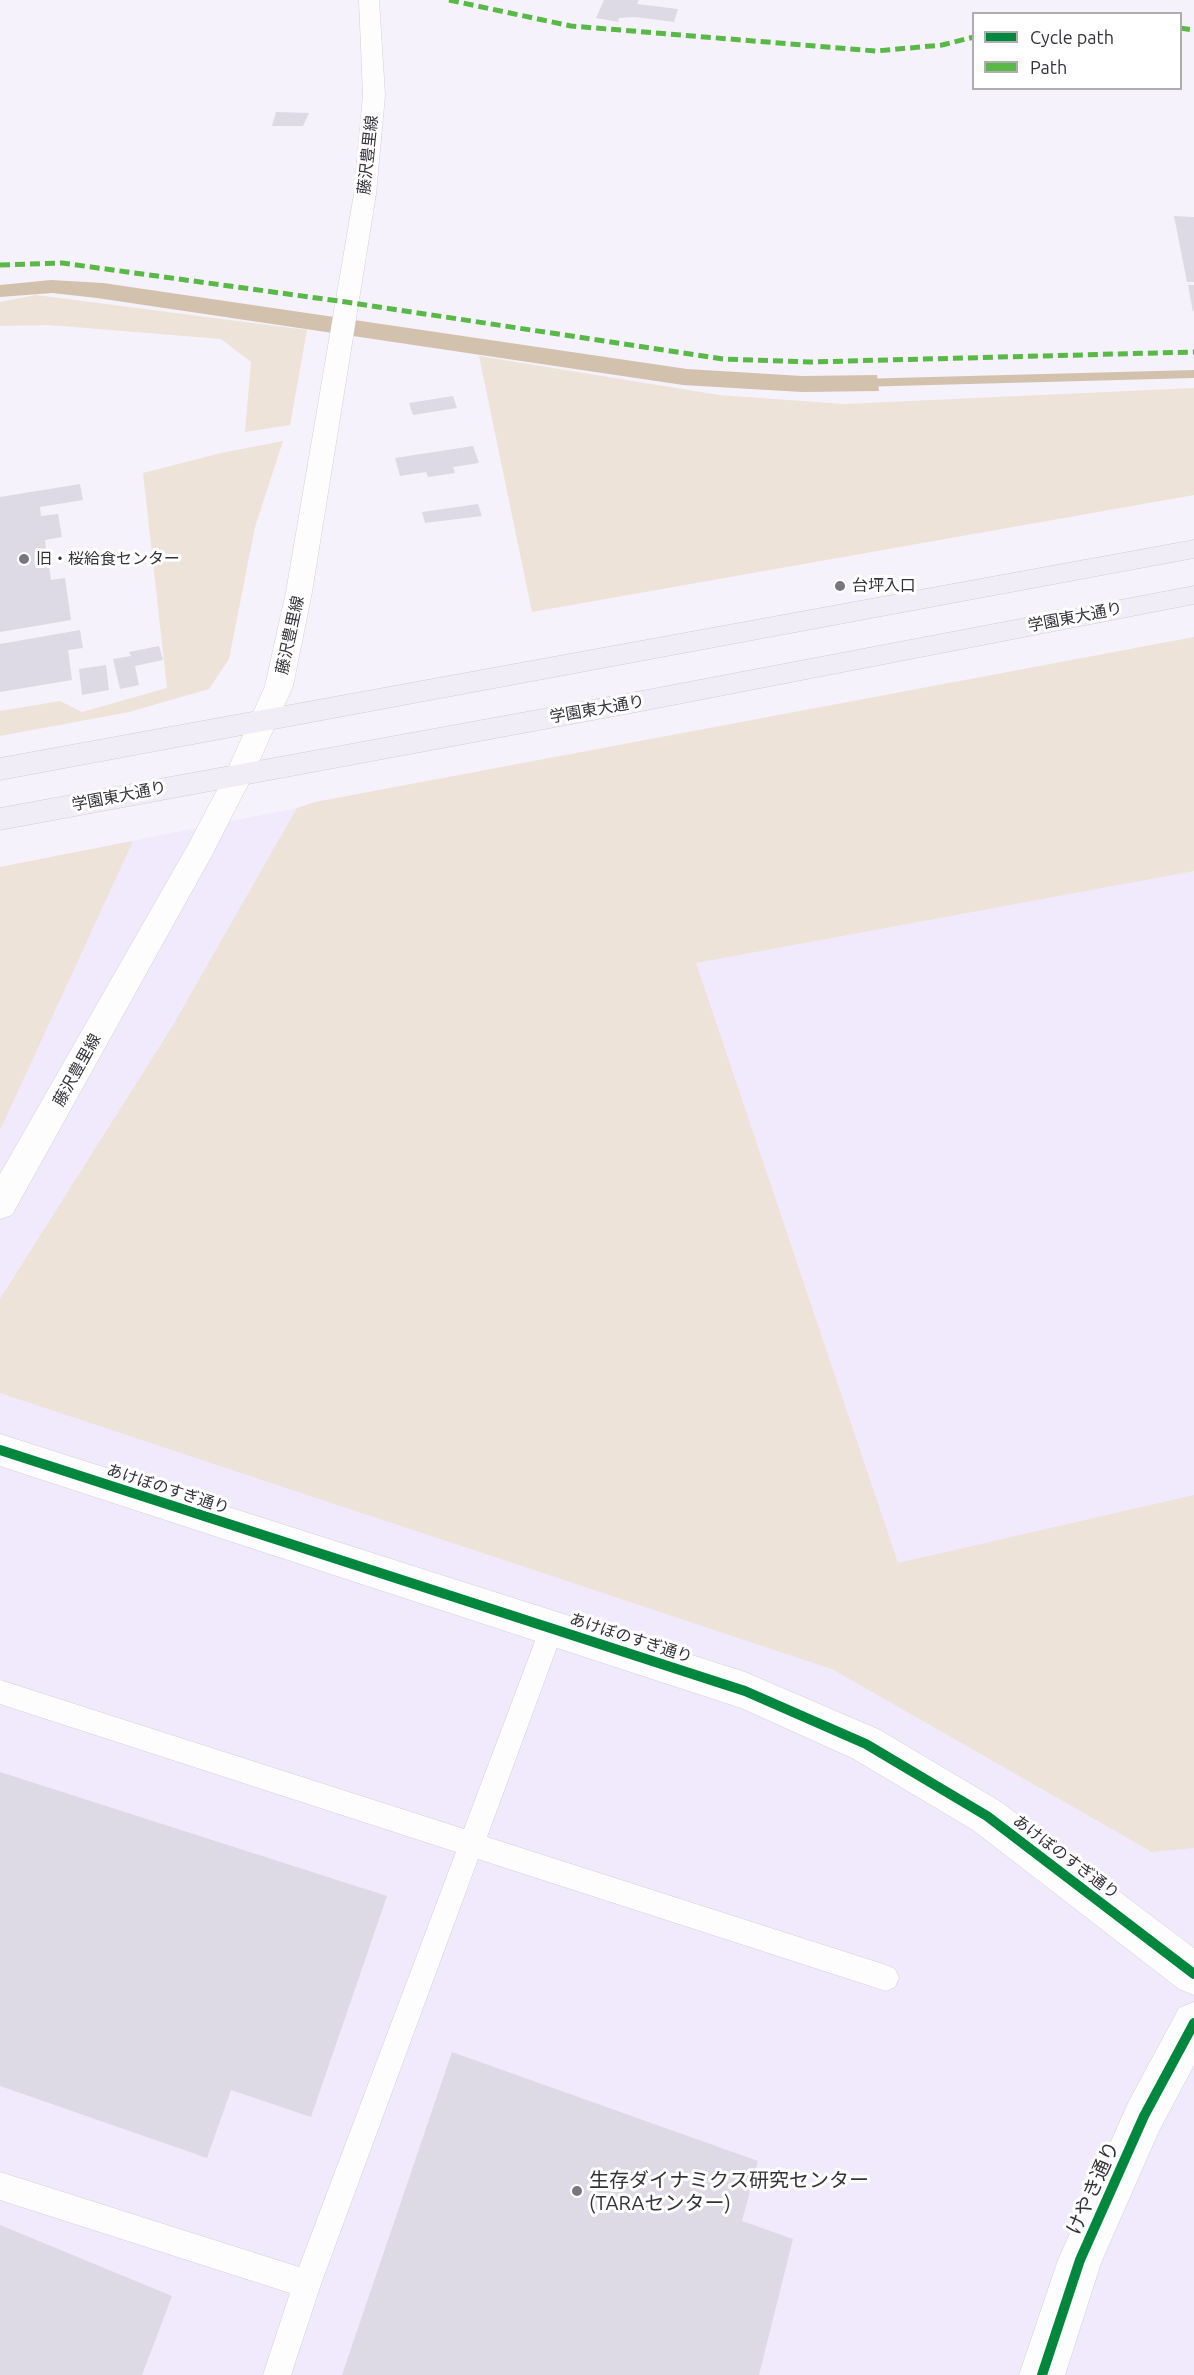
<!DOCTYPE html>
<html>
<head>
<meta charset="utf-8">
<style>
	body { margin:0 }
	#map { position:relative; width:1194px; height:2375px; overflow:hidden; background:#f5f2fb; font-family:Ubuntu,sans-serif }
	canvas { display:block }
	.legend { position:absolute; left:972px; top:12px; width:210px; height:78px; box-sizing:border-box; background:#fff; border:2px solid #aeadb0; margin:0; padding:8px 10px; list-style:none; font-size:18px; color:#35333a }
	.legend li { display:flex; align-items:center; gap:12px; height:30px }
	.legend b { width:30px; border:2px solid #aeadb0 }
</style>
</head>
<body>
<div id="map">
<canvas width="1194" height="2375"></canvas>
<ul class="legend">
<li><b style="height:8px;background:#00873e"></b>Cycle path</li>
<li><b style="height:8px;background:#58b947"></b>Path</li>
</ul>
</div>
<script>
const c = document.querySelector('canvas').getContext('2d');
c.lineJoin = 'round';
function fill(path, color) {
  c.fillStyle = color;
  c.fill(path, 'evenodd');
}
function toPath(rows) {
  const path = new Path2D();
  for (const r of rows) {
    path.moveTo(r[0], r[1]);
    for (let i = 2; i < r.length; i += 2) path.lineTo(r[i], r[i + 1]);
  }
  return path;
}
function stroke(path, color, width, dash) {
  c.strokeStyle = color;
  c.lineWidth = width;
  c.lineCap = dash ? 'butt' : 'round';
  c.setLineDash(dash || []);
  c.stroke(path);
}
function write(font, color, halo, rows, align = 'center') {
  c.font = font + ' Ubuntu,"Noto Sans JP",sans-serif';
  c.lineWidth = 6;
  c.setLineDash([]);
  c.textBaseline = 'middle';
  c.strokeStyle = halo;
  c.fillStyle = color;
  for (const [text, x, y, turn = 0] of rows) {
    c.save();
    c.translate(x, y);
    c.rotate((+turn || 0) * Math.PI / 180);
    c.textAlign = isNaN(turn) ? turn : align;
    if (halo) c.strokeText(text, 0, 0);
    c.fillText(text, 0, 0);
    c.restore();
  }
}
const built = toPath([
	[1194,643,1194,2375,0,2375,0,867,297,808,315,802]
]);
const green = toPath([
	[36,295,307,330,290,425,245,432,251,362,221,339,49,325,0,326,0,302],
	[479,356,719,395,844,404,1194,388,1194,495,532,612],
	[283,441,255,527,229,659,209,689,129,712,0,736,0,711,60,701,82,712,167,688,143,473,221,453],
	[1194,637,1194,871,696,963,898,1563,1194,1495,1194,1848,1152,1852,832,1669,0,1393,0,1299,172,1027,297,808,315,802],
	[133,841,1,1128,0,1130,0,867]
]);
const water = toPath([
	[51,280,103,283,687,369,802,376,877,375,879,391,802,392,683,385,97,298,52,293,0,297,0,285]
]);
const stream = toPath([
	[1194,370,1194,378,857,387,851,383,857,379,1194,370]
]);
const building = toPath([
	[604,0,639,0,637,4,678,9,674,22,635,17,619,18,618,22,596,18],
	[276,112,309,113,303,126,272,126],
	[1174,216,1194,217,1194,282,1187,282],
	[1188,285,1194,285,1194,311,1193,312],
	[453,396,457,408,413,415,409,403],
	[473,446,479,463,453,467,455,473,428,477,426,472,400,476,395,458],
	[80,484,83,500,40,507,41,516,58,514,62,537,45,540,51,580,65,578,71,620,0,632,0,497],
	[478,504,482,516,425,523,422,512],
	[80,630,83,648,68,650,72,680,0,692,0,644],
	[159,646,163,660,135,666,139,685,120,689,113,659,131,656,129,652],
	[106,665,109,690,82,695,79,669],
	[0,1772,387,1896,311,2117,231,2090,207,2158,0,2086],
	[452,2052,758,2161,742,2221,793,2239,759,2375,342,2375],
	[0,2225,172,2296,142,2375,0,2375]
]);
const service = toPath([
	[552,1616,560,1620,564,1628,487,1837,886,1965,895,1969,899,1978,895,1987,886,1991,478,1859,321,2284,291,2375,263,2375,290,2293,0,2200,0,2172,299,2267,456,1852,0,1704,0,1680,464,1829,540,1628,544,1620,552,1616]
]);
const tertiary = toPath([
	[0,1434,745,1672,880,1730,1001,1802,1194,1948,1194,1995,1179,1989,973,1830,852,1758,741,1708,0,1466,0,1434],
	[1194,2002,1194,2065,1159,2131,1101,2263,1065,2375,1019,2375,1058,2260,1129,2101,1179,2008,1194,2002]
]);
const secondary = toPath([
	[359,0,379,0,385,95,376,194,312,592,293,686,254,773,211,857,12,1215,0,1219,0,1174,188,845,226,773,265,686,286,592,354,194,363,95,359,0]
]);
const primary = toPath([
	[1194,540,1194,558,0,780,0,758,1194,540],
	[1194,586,1194,604,647,710,0,830,0,808,647,690,1194,586]
]);
const quiet = toPath([
	[449,0,571,26,876,51,942,45,974,37],
	[1180,28,1194,30],
	[0,265,62,263,346,302,723,359,810,362,1194,352]
]);
const cycleway = toPath([
	[0,1450,745,1691,866,1744,987,1816,1194,1974],
	[1042,2375,1080,2260,1144,2116,1194,2023]
]);
const markers = [
	[24,559,6,"#78767e"],
	[840,586,6,"#78767e"],
	[577,2191,6,"#78767e"]
];
const streetNames = [
	["藤沢豊里線",368,155,-84],
	["学園東大通り",1075,617,-11],
	["藤沢豊里線",290,635,-78],
	["学園東大通り",597,709,-10],
	["学園東大通り",119,796,-11],
	["藤沢豊里線",77,1070,-61],
	["あけぼのすぎ通り",168,1489,18],
	["あけぼのすぎ通り",631,1638,18],
	["あけぼのすぎ通り",1066,1857,37]
];
const poiNames = [
	["旧・桜給食センター",36,559],
	["台坪入口",852,586]
];
const nearPoinames = [
	["生存ダイナミクス研究センター",589,2180],
	["(TARAセンター)",589,2203]
];
const nearStreetnames = [
	["けやき通り",1093,2188,-66]
];
fill(built, '#f0eafc');
fill(green, '#ede3d9');
fill(water, '#d2c2ad');
fill(stream, '#d2c2ad');
fill(building, '#dedae5');
stroke(service, '#d2cfd7', 1);
stroke(tertiary, '#d2cfd7', 1);
stroke(secondary, '#d2cfd7', 1);
stroke(primary, '#cfcdd2', 1);
fill(service, '#fefdfe');
fill(tertiary, '#fefdfe');
fill(secondary, '#fefdfe');
fill(primary, '#f1edf6');
stroke(quiet, '#58b947', 5, [10, 5]);
stroke(cycleway, '#00873e', 10);
for (const [x, y, r, color] of markers) {
  const dot = new Path2D();
  dot.arc(x, y, r, 0, 2 * Math.PI);
  c.fillStyle = color;
  c.fill(dot);
  stroke(dot, '#fff', 2);
}
write('16px', '#35333a', '#fff', streetNames);
write('16px', '#35333a', '#fff', poiNames, 'left');
write('20px', '#35333a', '#fff', nearPoinames, 'left');
write('20px', '#35333a', '#fff', nearStreetnames);
</script>
</body>
</html>
